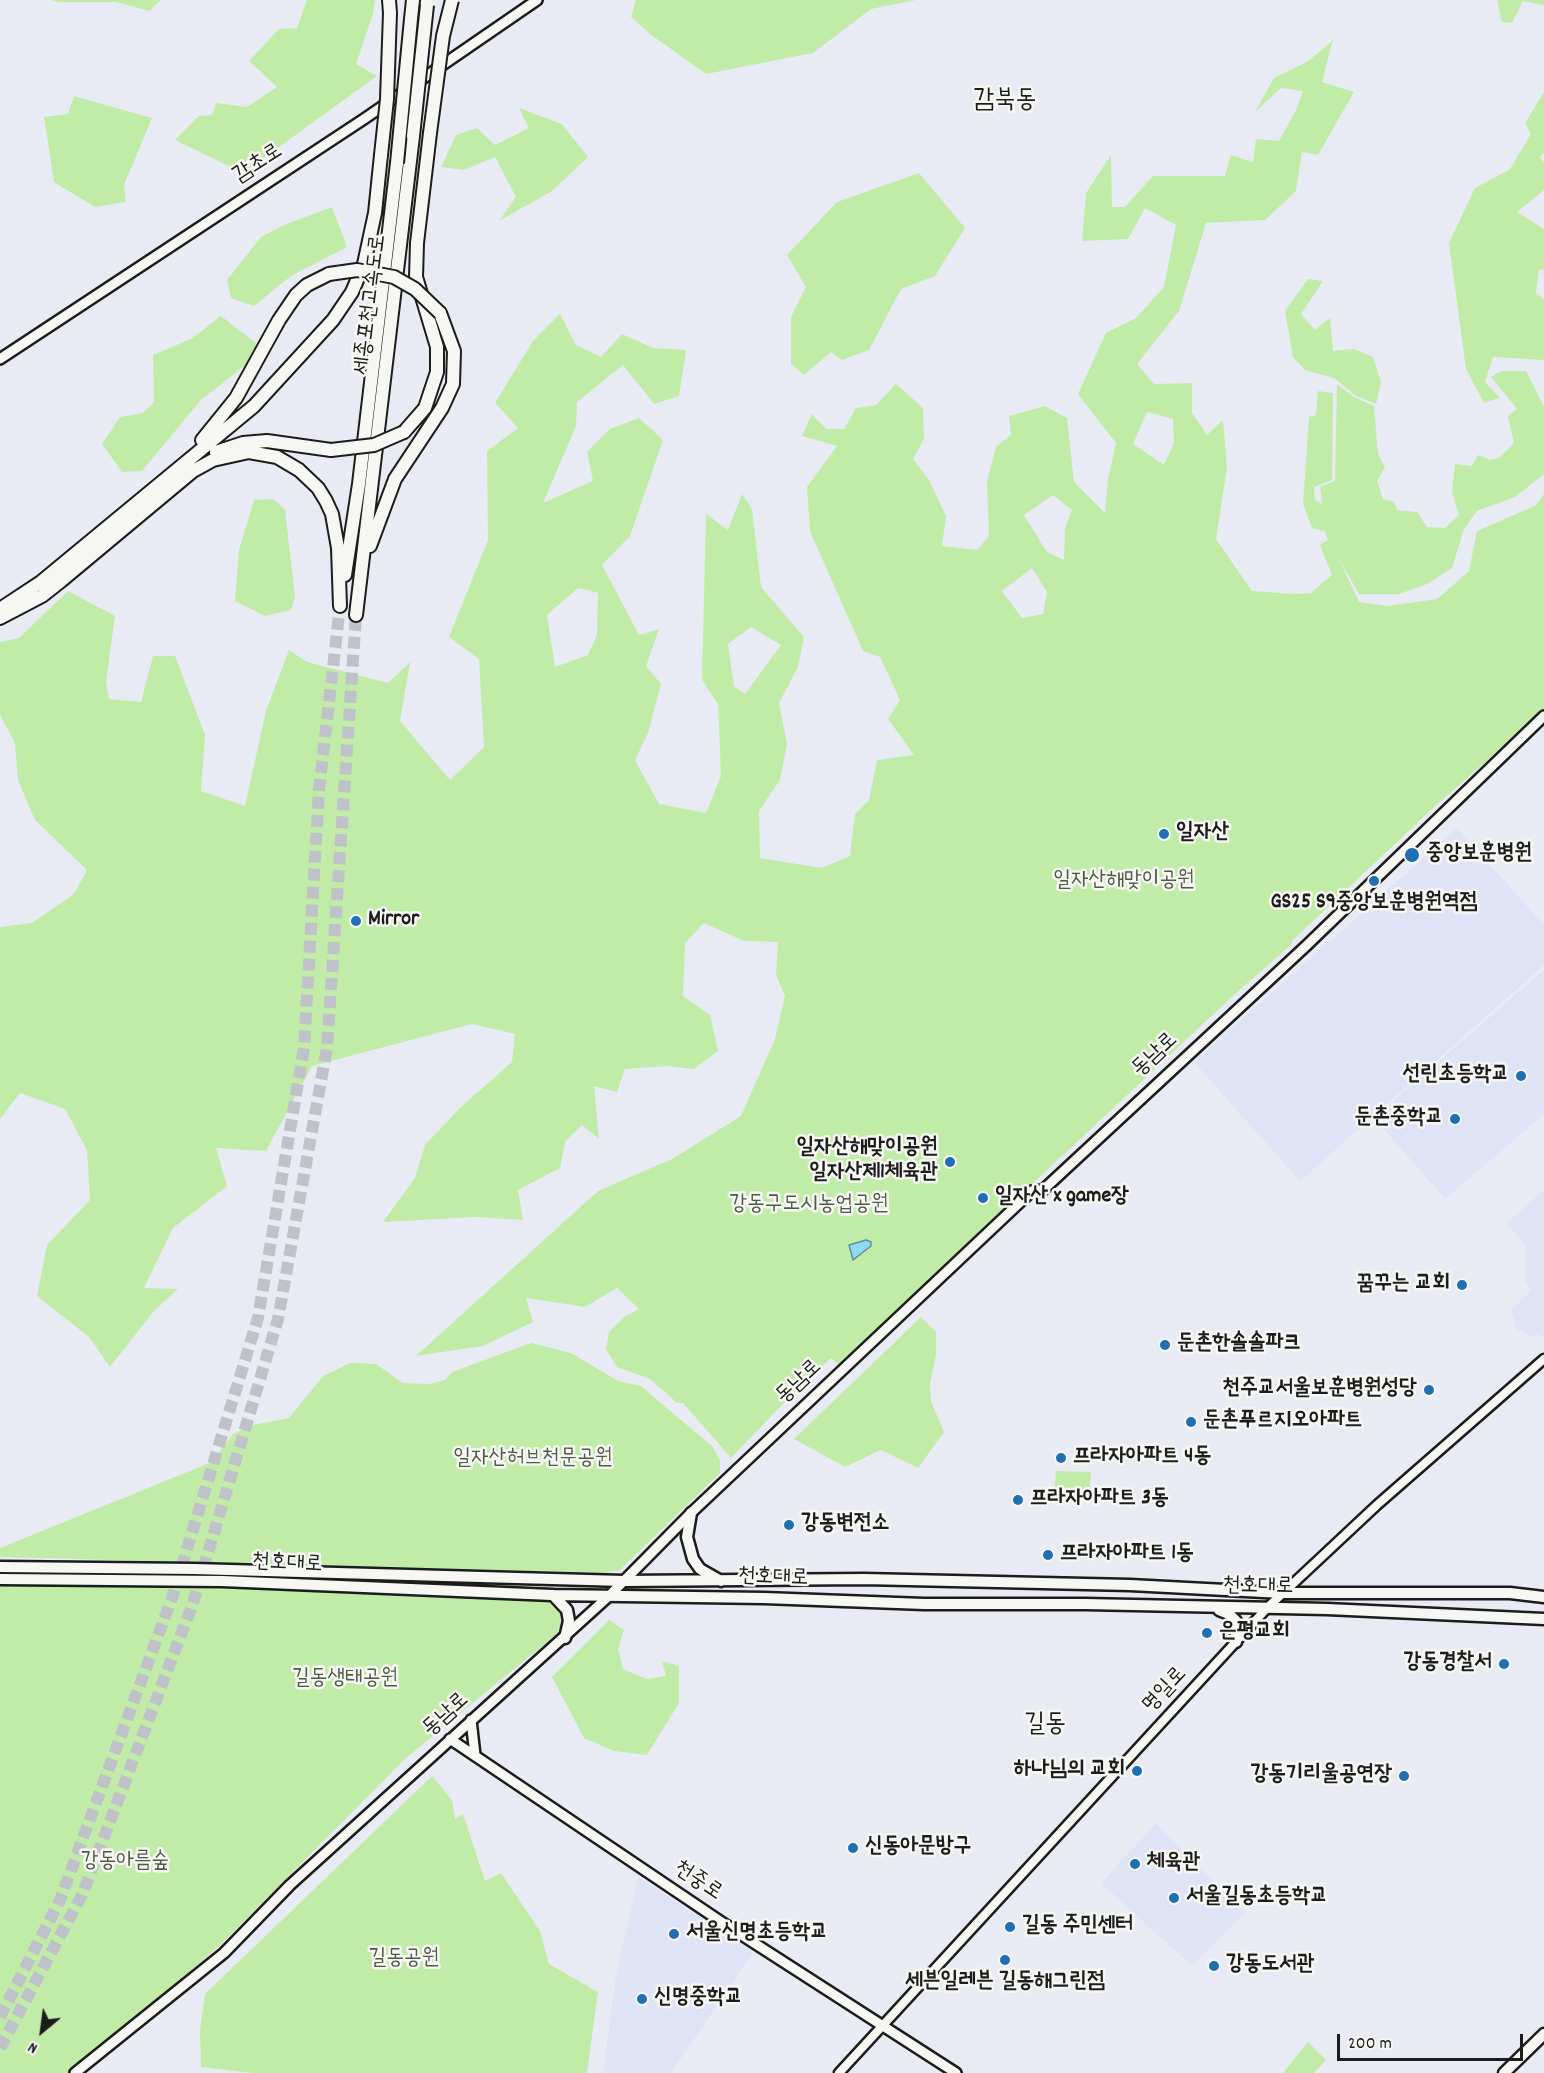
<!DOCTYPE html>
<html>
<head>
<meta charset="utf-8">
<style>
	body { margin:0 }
	#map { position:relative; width:1544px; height:2073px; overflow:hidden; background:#e8ebf4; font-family:Dekko,sans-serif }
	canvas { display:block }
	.north { position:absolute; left:12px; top:2001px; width:60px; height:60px; -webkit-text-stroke:4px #f6f6f2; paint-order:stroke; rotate:209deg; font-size:16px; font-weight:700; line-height:24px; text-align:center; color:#1c1c1c }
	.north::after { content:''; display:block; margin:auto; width:21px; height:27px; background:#1c1c1c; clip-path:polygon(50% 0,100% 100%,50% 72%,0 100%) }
	.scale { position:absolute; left:1337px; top:2034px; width:186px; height:27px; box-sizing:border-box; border:3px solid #1c1c1c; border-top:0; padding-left:8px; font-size:18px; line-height:21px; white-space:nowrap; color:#1c1c1c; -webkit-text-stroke:4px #f6f6f2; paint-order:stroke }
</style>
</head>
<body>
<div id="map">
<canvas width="1544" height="2073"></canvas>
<div class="north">N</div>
<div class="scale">200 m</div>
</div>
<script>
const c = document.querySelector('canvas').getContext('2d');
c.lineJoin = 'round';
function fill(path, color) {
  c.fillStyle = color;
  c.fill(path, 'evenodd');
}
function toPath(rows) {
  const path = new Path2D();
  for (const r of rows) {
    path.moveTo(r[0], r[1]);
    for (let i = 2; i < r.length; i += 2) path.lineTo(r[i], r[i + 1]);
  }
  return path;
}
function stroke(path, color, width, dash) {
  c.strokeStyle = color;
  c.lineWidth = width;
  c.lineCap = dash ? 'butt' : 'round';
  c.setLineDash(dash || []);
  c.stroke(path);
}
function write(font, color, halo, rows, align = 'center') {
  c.font = font + ' Dekko,"Poor Story",sans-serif';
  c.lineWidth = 5;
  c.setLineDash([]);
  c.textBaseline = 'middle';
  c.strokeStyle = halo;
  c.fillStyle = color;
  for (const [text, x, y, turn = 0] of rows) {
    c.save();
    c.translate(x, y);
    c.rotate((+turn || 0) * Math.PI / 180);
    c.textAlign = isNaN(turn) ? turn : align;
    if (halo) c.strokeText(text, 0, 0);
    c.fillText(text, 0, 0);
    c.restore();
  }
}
const built = toPath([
	[1457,828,1544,925,1544,965,1300,1181,1194,1062],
	[1544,970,1544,1114,1445,1199,1374,1118],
	[1544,1190,1544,1338,1537,1334,1533,1337,1517,1329,1511,1310,1532,1290,1526,1284,1525,1244,1506,1224],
	[1156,1824,1245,1913,1192,1966,1101,1883],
	[638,1877,753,1952,671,2073,603,2073,616,1976]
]);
const green = toPath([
	[51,0,161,0,149,11,116,2,58,2],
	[307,0,375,0,373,14,356,64,377,76,243,173,175,140,199,116,212,115,216,103,247,107,277,87,249,61,279,29,297,28],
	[636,0,916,0,871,9,813,53,706,74,650,34,631,17],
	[1497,0,1544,0,1544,5,1523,1,1512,23,1502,22],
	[1333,40,1322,82,1354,92,1318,155,1302,152,1296,191,1265,220,1206,223,1179,311,1137,364,1154,384,1192,383,1192,413,1207,435,1223,420,1227,468,1216,539,1252,591,1294,594,1311,593,1332,575,1320,545,1328,540,1324,529,1323,531,1312,528,1303,504,1309,417,1316,415,1318,391,1333,393,1332,480,1314,487,1315,500,1322,504,1320,487,1335,481,1337,384,1354,397,1374,406,1378,454,1385,467,1377,481,1383,499,1394,502,1397,510,1417,512,1427,527,1445,528,1459,515,1452,492,1455,464,1472,466,1478,455,1490,460,1499,458,1514,443,1508,416,1517,409,1491,377,1502,371,1526,371,1544,407,1544,474,1515,497,1477,511,1464,529,1452,568,1427,584,1399,594,1359,594,1338,557,1359,602,1387,606,1437,599,1469,571,1477,531,1535,506,1544,494,1544,710,1433,808,1292,941,1292,944,1235,994,839,1365,831,1358,804,1382,731,1458,683,1403,677,1403,650,1379,617,1367,606,1349,609,1332,624,1317,639,1309,617,1288,585,1307,526,1298,533,1322,483,1346,416,1356,598,1191,672,1159,741,1116,775,1039,785,996,776,975,778,942,744,941,704,923,685,943,683,996,710,1015,718,1051,694,1069,667,1066,625,1069,617,1092,594,1086,599,1139,582,1125,565,1142,560,1168,518,1190,523,1220,475,1217,383,1222,415,1178,425,1145,460,1108,512,1062,515,1034,472,1024,312,1066,266,1151,216,1148,227,1186,173,1228,144,1288,178,1289,153,1312,110,1367,89,1337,37,1296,47,1245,90,1200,87,1150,65,1109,20,1093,0,1119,0,927,32,923,74,894,87,870,35,820,18,780,15,743,0,715,0,642,19,638,68,591,115,616,106,682,109,699,141,702,153,656,175,656,205,735,201,791,245,806,266,711,289,650,307,662,388,683,410,662,400,721,450,780,484,747,479,659,449,637,488,540,487,451,518,428,495,403,533,341,560,314,576,345,601,357,622,334,653,348,686,350,679,396,654,404,623,365,577,402,576,426,543,503,593,481,587,452,610,429,639,418,663,440,630,536,602,565,639,635,659,629,646,666,661,684,648,733,635,760,659,804,706,813,721,776,718,704,702,680,706,514,728,530,742,494,752,509,761,587,804,637,798,667,779,703,787,744,780,780,759,811,760,858,822,868,850,856,855,814,869,800,877,760,914,755,888,719,900,700,880,657,863,651,810,531,807,487,837,446,802,436,812,414,826,429,844,429,856,408,876,405,896,384,923,408,924,439,913,459,929,480,946,516,942,546,977,550,989,536,987,482,996,447,1011,435,1009,416,1045,406,1067,418,1074,482,1105,513,1108,479,1116,443,1078,394,1106,333,1136,318,1164,287,1176,225,1145,208,1128,239,1082,241,1086,193,1111,155,1112,207,1125,207,1153,176,1225,176,1231,155,1253,162,1256,139,1279,141,1296,110,1303,91,1281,88,1255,112,1274,78,1307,62],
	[1147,412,1173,419,1174,443,1164,465,1133,444],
	[1053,495,1072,510,1065,528,1064,560,1047,552,1024,515],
	[1032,568,1047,592,1043,614,1022,618,1002,591],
	[578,588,598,593,597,635,588,655,555,667,547,615],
	[751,627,781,645,745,694,734,686,728,644],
	[1544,92,1544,153,1540,157,1544,163,1544,190,1517,212,1544,229,1544,269,1539,270,1536,293,1544,299,1544,360,1493,357,1485,382,1500,398,1484,403,1466,369,1449,243,1475,188,1510,169,1531,134,1525,123],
	[74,96,152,118,124,185,126,202,95,207,54,182,44,117,68,114],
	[519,108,562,124,588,157,552,191,499,221,516,197,495,157,464,170,441,167,456,135,477,128,495,145,529,128],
	[919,173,965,228,935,276,901,289,869,350,842,360,831,352,804,375,791,364,791,317,806,287,787,255,837,202],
	[332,207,347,247,291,276,254,306,231,298,227,280,261,237,284,225],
	[1308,279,1323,281,1301,314,1315,330,1330,318,1333,351,1354,349,1373,357,1381,382,1376,404,1356,396,1334,378,1305,370,1293,357,1285,311],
	[221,316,257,344,248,363,201,400,142,471,122,472,102,444,120,417,143,413,154,402,153,355,191,339],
	[273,499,285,510,295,596,291,610,265,616,235,601,239,550,254,500],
	[921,1317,936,1332,936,1355,930,1384,931,1401,944,1432,918,1468,881,1450,845,1467,794,1439],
	[531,1343,571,1353,618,1381,641,1386,712,1446,720,1460,720,1473,620,1570,603,1573,0,1557,0,1548,212,1462,233,1434,253,1425,289,1418,323,1376,350,1363,376,1364,403,1383,429,1384,445,1380,452,1372],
	[1056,1471,1091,1472,1089,1495,1054,1493],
	[0,1577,192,1581,542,1600,559,1604,565,1620,554,1636,406,1758,219,1946,101,2048,69,2073,0,2073],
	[609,1620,624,1630,618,1649,623,1669,647,1679,666,1676,662,1661,679,1666,679,1703,647,1755,614,1751,584,1738,552,1677],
	[432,1776,452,1800,455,1819,463,1814,485,1881,501,1873,540,1931,549,1964,598,1992,587,2073,253,2073,201,2067,200,2030,205,1994],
	[1308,2042,1326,2060,1314,2073,1283,2073]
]);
const water = toPath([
	[866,1240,871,1242,871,1246,853,1260,849,1245,866,1240]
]);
const motorwayTunnel = toPath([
	[0,2017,60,1900,172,1598,258,1318,304,1048,319,790,340,606],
	[0,2048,82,1895,193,1603,278,1319,327,1048,356,615]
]);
const tertiary = toPath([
	[839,2073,1267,1608,1377,1505,1544,1359]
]);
const secondary = toPath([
	[0,359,364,119,537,0],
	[471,1720,475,1755],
	[450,1739,723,1923,956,2073],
	[75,2073,224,1953,290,1885,609,1596,691,1513,1032,1191,1043,1190,1306,946,1544,716]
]);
const primary = toPath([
	[691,1513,687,1537,693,1559,700,1569,721,1581],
	[0,1567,194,1569,624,1581,864,1579,1130,1585,1283,1593,1510,1593,1544,1597],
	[0,1579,222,1581,552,1595,764,1598,924,1604,1085,1604,1327,1609,1544,1619],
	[553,1595,567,1610,569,1621,565,1638],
	[1219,1610,1229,1614,1236,1621,1236,1642],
	[1504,2073,1544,2034]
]);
const motorway = toPath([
	[389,0,390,13],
	[411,19,413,0],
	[404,432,425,408,437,372,437,347,416,277,417,243,430,133],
	[202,440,236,398,279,320,296,295,307,285,329,274],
	[216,452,243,443,267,441,331,450],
	[370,546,395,479,442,408,453,384,454,351,440,313],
	[345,575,359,484,397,163],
	[0,609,41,582,254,406,333,320,352,292,364,264,375,213,381,155],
	[356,615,413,136],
	[0,618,42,596,61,581,193,471,213,460,249,452,277,457,299,470,318,488,326,501,332,514,338,548,340,606]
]);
const motorwayBridge = toPath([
	[430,133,443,36,452,0],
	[413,136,427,5],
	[381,155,387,99,390,13],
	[397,163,411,19],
	[329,274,357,270,394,277,415,289,440,313],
	[331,450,374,445,404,432]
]);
const markers = [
	[1164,834,6,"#1f6fb2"],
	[1412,855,8,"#1f6fb2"],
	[1374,881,6,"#1f6fb2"],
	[356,921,6,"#1f6fb2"],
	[1521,1076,6,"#1f6fb2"],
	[1455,1119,6,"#1f6fb2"],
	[950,1162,6,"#1f6fb2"],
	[983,1198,6,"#1f6fb2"],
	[1462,1285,6,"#1f6fb2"],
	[1165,1345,6,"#1f6fb2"],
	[1429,1390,6,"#1f6fb2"],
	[1191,1422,6,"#1f6fb2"],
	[1061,1458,6,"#1f6fb2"],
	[1018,1500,6,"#1f6fb2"],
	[789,1525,6,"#1f6fb2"],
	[1048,1555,6,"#1f6fb2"],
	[1207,1633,6,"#1f6fb2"],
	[1504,1664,6,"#1f6fb2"],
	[1137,1771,6,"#1f6fb2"],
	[1404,1776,6,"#1f6fb2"],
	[853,1848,6,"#1f6fb2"],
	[1135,1864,6,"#1f6fb2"],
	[1174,1898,6,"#1f6fb2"],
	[1010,1927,6,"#1f6fb2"],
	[674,1934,6,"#1f6fb2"],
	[1005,1960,6,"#1f6fb2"],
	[1214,1966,6,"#1f6fb2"],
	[642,1999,6,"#1f6fb2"]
];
const streetNames = [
	["감초로",259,165,-33],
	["세종포천고속도로",372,305,-83],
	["동남로",1156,1056,-43],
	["동남로",800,1383,-43],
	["천호대로",287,1565,3],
	["천호대로",773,1579,2],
	["천호대로",1258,1588,1],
	["명일로",1166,1691,-47],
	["동남로",447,1716,-42],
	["천중로",697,1882,34]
];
const poiNames = [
	["일자산",1176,834],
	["중앙보훈병원",1426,855],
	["GS25 S9중앙보훈병원역점",1374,904,"center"],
	["Mirror",368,921],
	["선린초등학교",1509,1076,"right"],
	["둔촌중학교",1443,1119,"right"],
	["일자산해맞이공원",938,1149,"right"],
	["일자산제1체육관",938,1174,"right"],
	["일자산 x game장",995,1198],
	["꿈꾸는 교회",1450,1285,"right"],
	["둔촌한솔솔파크",1177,1345],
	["천주교서울보훈병원성당",1417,1390,"right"],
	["둔촌푸르지오아파트",1203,1422],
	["프라자아파트 4동",1073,1458],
	["프라자아파트 3동",1030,1500],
	["강동변전소",801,1525],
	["프라자아파트 1동",1060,1555],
	["은평교회",1219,1633],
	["강동경찰서",1492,1664,"right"],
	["하나님의 교회",1125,1771,"right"],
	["강동기리울공연장",1392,1776,"right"],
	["신동아문방구",865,1848],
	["체육관",1147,1864],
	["서울길동초등학교",1186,1898],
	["길동 주민센터",1022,1927],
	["서울신명초등학교",686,1934],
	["강동도서관",1226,1966],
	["세븐일레븐 길동해그린점",1005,1983,"center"],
	["신명중학교",654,1999]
];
const parkNames = [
	["일자산해맞이공원",1124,882],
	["강동구도시농업공원",809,1206],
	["일자산허브천문공원",533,1460],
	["길동생태공원",345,1680],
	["강동아름숲",125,1863],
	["길동공원",404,1960]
];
const quarterNames = [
	["감북동",1005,102],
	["길동",1045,1726]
];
fill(built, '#dfe3f6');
fill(green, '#c1eca8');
fill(water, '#90d9f1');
stroke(water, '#628d9c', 1.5);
stroke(motorwayTunnel, '#bfc2c9', 12, [12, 6]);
stroke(tertiary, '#1c1c1c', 13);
stroke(secondary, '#1c1c1c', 14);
stroke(primary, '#1c1c1c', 15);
stroke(motorway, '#1c1c1c', 16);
stroke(tertiary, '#f6f6f2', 8);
stroke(secondary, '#f6f6f2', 9);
stroke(primary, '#f6f6f2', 10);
stroke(motorway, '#f6f6f2', 12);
stroke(motorwayBridge, '#1c1c1c', 16, []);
stroke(motorwayBridge, '#f6f6f2', 12);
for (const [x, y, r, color] of markers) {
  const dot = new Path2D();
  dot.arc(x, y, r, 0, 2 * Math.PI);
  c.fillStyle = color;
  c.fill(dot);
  stroke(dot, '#f6f6f2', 2);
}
write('22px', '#1c1c1c', '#f6f6f2', streetNames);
write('bold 22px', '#1c1c1c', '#f6f6f2', poiNames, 'left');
write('22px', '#4e5a46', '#f6f6f2', parkNames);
write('26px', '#1c1c1c', '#f6f6f2', quarterNames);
</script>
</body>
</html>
